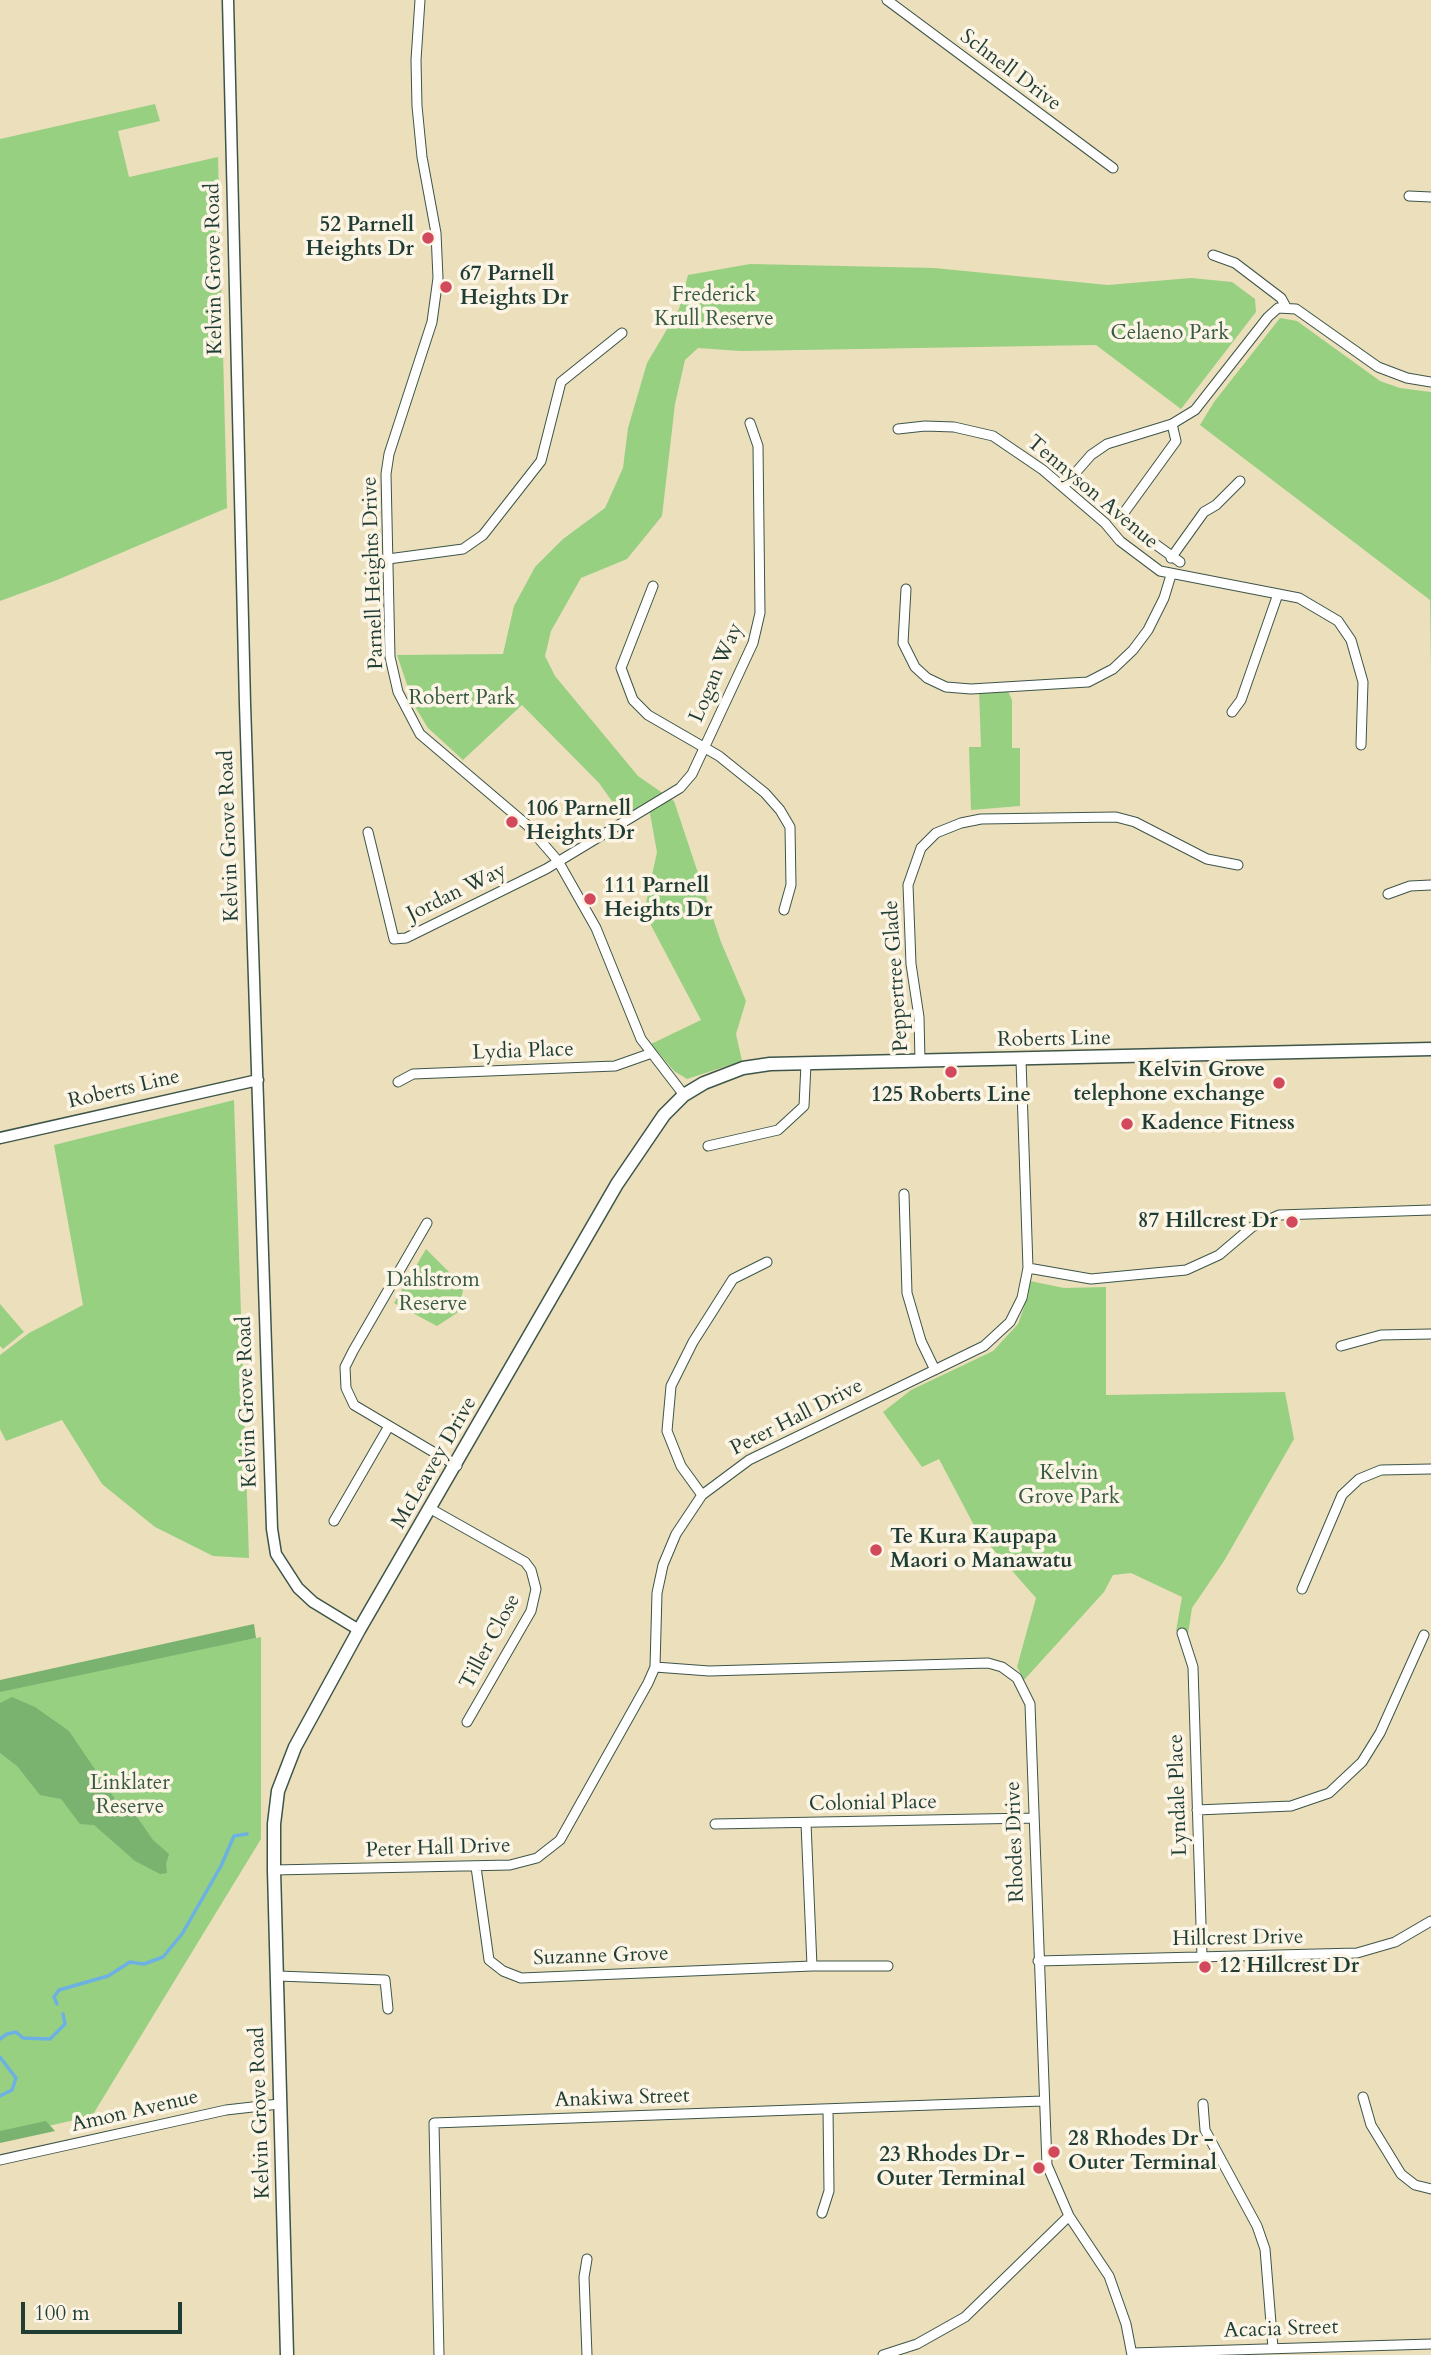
<!DOCTYPE html>
<html>
<head>
<meta charset="utf-8">
<style>
	body { margin:0 }
	#map { position:relative; width:1431px; height:2355px; overflow:hidden; background:#ebdfbc; font-family:Cardo,serif }
	canvas { display:block }
	.scale { position:absolute; left:21px; top:2302px; width:161px; height:32px; box-sizing:border-box; border:4px solid #1f3d34; border-top:0; padding-left:9px; font-size:21px; line-height:24px; white-space:nowrap; color:#1f3d34; -webkit-text-stroke:5px #fcf5e5; paint-order:stroke }
</style>
</head>
<body>
<div id="map">
<canvas width="1431" height="2355"></canvas>
<div class="scale">100 m</div>
</div>
<script>
const c = document.querySelector('canvas').getContext('2d');
c.lineJoin = 'round';
function fill(path, color) {
  c.fillStyle = color;
  c.fill(path, 'evenodd');
}
function toPath(rows) {
  const path = new Path2D();
  for (const r of rows) {
    path.moveTo(r[0], r[1]);
    for (let i = 2; i < r.length; i += 2) path.lineTo(r[i], r[i + 1]);
  }
  return path;
}
function stroke(path, color, width, dash) {
  c.strokeStyle = color;
  c.lineWidth = width;
  c.lineCap = dash ? 'butt' : 'round';
  c.setLineDash(dash || []);
  c.stroke(path);
}
function write(font, color, halo, rows, align = 'center') {
  c.font = font + ' Cardo,serif';
  c.lineWidth = 7;
  c.setLineDash([]);
  c.textBaseline = 'middle';
  c.strokeStyle = halo;
  c.fillStyle = color;
  for (const [text, x, y, turn = 0] of rows) {
    c.save();
    c.translate(x, y);
    c.rotate((+turn || 0) * Math.PI / 180);
    c.textAlign = isNaN(turn) ? turn : align;
    if (halo) c.strokeText(text, 0, 0);
    c.fillText(text, 0, 0);
    c.restore();
  }
}
const green = toPath([
	[155,104,160,121,118,131,129,177,218,157,227,508,57,580,0,601,0,139],
	[750,264,934,268,1108,285,1191,278,1232,282,1255,299,1256,312,1181,409,1096,345,741,351,698,348,685,360,675,404,662,516,627,559,581,578,551,631,545,656,555,676,638,776,674,801,721,942,746,1001,736,1034,742,1061,687,1079,674,1071,651,1044,701,1020,644,912,657,852,649,808,626,821,599,783,522,705,463,760,428,728,414,705,397,655,503,654,514,606,535,567,563,539,605,508,623,468,628,428,647,363,679,309,688,275],
	[1280,318,1297,321,1380,381,1400,388,1431,392,1431,669,1430,600,1200,425,1214,402],
	[1006,687,1012,700,1012,748,1020,748,1020,806,971,810,969,747,981,747,979,689],
	[234,1100,249,1558,213,1556,155,1527,102,1484,62,1420,6,1441,0,1429,0,1355,29,1333,83,1305,54,1145],
	[426,1249,464,1287,457,1313,437,1326,394,1303],
	[1030,1281,1064,1288,1106,1287,1106,1395,1285,1392,1294,1439,1224,1561,1192,1608,1188,1634,1176,1631,1182,1597,1131,1573,1113,1575,1104,1592,1024,1680,1017,1667,1036,1598,977,1531,939,1459,922,1467,883,1412,911,1390,993,1351,1018,1324,1028,1296],
	[0,1304,24,1332,3,1349,0,1346],
	[261,1637,261,1839,92,2116,0,2137,0,1688]
]);
const forest = toPath([
	[254,1624,256,1638,0,1692,0,1680],
	[12,1697,35,1707,69,1731,115,1799,128,1804,153,1840,169,1854,166,1864,167,1873,160,1874,135,1861,94,1825,80,1824,61,1799,40,1795,17,1766,0,1753,0,1703],
	[46,2121,55,2131,0,2143,0,2131]
]);
const stream = toPath([
	[57,2004,54,1997,59,1990,108,1976,130,1962,144,1964,163,1957,182,1934,221,1866,234,1836,247,1834],
	[0,2039,7,2034,16,2032,23,2038,50,2039,65,2024,63,2014],
	[0,2057,16,2078,12,2090,0,2096]
]);
const minor = toPath([
	[420,0,416,60,417,106,422,157,436,233,438,278,432,322,389,454,386,474,390,657,398,692,420,734,527,825,558,861,596,928,641,1039,684,1095],
	[887,0,1113,168],
	[1409,196,1431,197],
	[1213,255,1235,263,1281,298,1286,307],
	[1172,424,1176,441,1123,514,1133,528,1180,562],
	[898,429,925,426,954,427,993,436,1043,470,1105,523,1120,541,1160,571,1299,598,1338,621,1351,640,1363,682,1361,745],
	[1063,487,1091,455,1107,444,1172,424,1195,410,1268,317,1278,308,1296,309,1378,367,1407,378,1431,382],
	[1171,558,1204,512,1216,505,1240,481],
	[388,559,463,549,483,535,541,461,561,382,622,333],
	[653,586,621,668,633,700,648,715,719,756,765,793,780,810,790,827,791,885,784,910],
	[906,589,903,643,915,667,927,678,946,687,971,689,1088,682,1113,669,1133,650,1148,630,1164,598,1171,575],
	[1232,712,1241,700,1278,594],
	[368,832,394,939,406,938,546,869,680,788,692,774,753,643,760,613,758,446,750,423],
	[1388,894,1410,886,1431,885],
	[920,1061,919,1017,911,964,908,885,921,848,936,833,961,823,981,819,1116,817,1135,822,1207,859,1238,865],
	[398,1082,413,1074,615,1066,649,1054],
	[708,1146,778,1130,804,1106,806,1064],
	[904,1194,907,1293,921,1341,935,1370],
	[427,1223,353,1351,345,1367,346,1388,354,1405,457,1466],
	[1028,1268,1091,1279,1186,1270,1219,1255,1252,1227,1279,1215,1431,1210],
	[1341,1346,1381,1335,1431,1334],
	[702,1495,681,1466,667,1431,671,1386,693,1342,733,1279,767,1262],
	[431,1509,525,1562,531,1570,536,1589,531,1611,467,1722],
	[334,1521,389,1426],
	[1302,1589,1342,1495,1359,1479,1381,1470,1431,1469],
	[1182,1633,1193,1667,1202,1957],
	[655,1667,709,1671,988,1663,1002,1667,1017,1678,1030,1704,1047,2165,1069,2216,1109,2276,1126,2324,1132,2355],
	[1197,1810,1291,1806,1329,1793,1362,1762,1380,1733,1424,1635],
	[806,1823,812,1966],
	[715,1824,1032,1818],
	[476,1867,489,1960,503,1971,521,1978,812,1966,888,1966],
	[274,1870,510,1865,537,1858,560,1840,648,1683,655,1667,657,1593,663,1565,676,1534,702,1495,749,1460,984,1346,1010,1322,1022,1298,1028,1268,1021,1060],
	[1038,1961,1357,1953,1395,1942,1431,1921],
	[278,1976,385,1980,388,2009],
	[1363,2097,1371,2125,1401,2174,1415,2185,1431,2189],
	[1203,2104,1205,2130,1257,2226,1265,2249,1273,2348],
	[0,2160,226,2110,279,2104],
	[822,2213,829,2191,828,2109],
	[1132,2353,1431,2344],
	[439,2355,434,2123,1043,2101],
	[587,2355,584,2277,587,2259],
	[883,2355,917,2344,965,2317,1069,2216]
]);
const tertiary = toPath([
	[228,0,245,704,272,1529,276,1554,298,1588,313,1602,359,1630],
	[0,1138,258,1080]
]);
const secondary = toPath([
	[287,2355,274,1870,274,1824,278,1791,295,1747,359,1630,617,1184,664,1115,684,1095,704,1083,743,1068,770,1064,1431,1049]
]);
const markers = [
	[428,238,7,"#d1495b"],
	[446,287,7,"#d1495b"],
	[512,822,7,"#d1495b"],
	[590,899,7,"#d1495b"],
	[951,1072,7,"#d1495b"],
	[1279,1083,7,"#d1495b"],
	[1127,1124,7,"#d1495b"],
	[1292,1222,7,"#d1495b"],
	[876,1550,7,"#d1495b"],
	[1205,1967,7,"#d1495b"],
	[1054,2152,7,"#d1495b"],
	[1039,2168,7,"#d1495b"]
];
const streetNames = [
	["Schnell Drive",1010,71,37],
	["Kelvin Grove Road",215,269,-91],
	["Tennyson Avenue",1092,493,40],
	["Parnell Heights Drive",374,573,-92],
	["Logan Way",717,673,-67],
	["Kelvin Grove Road",230,836,-92],
	["Jordan Way",457,893,-26],
	["Peppertree Glade",897,976,-94],
	["Roberts Line",1054,1040,-1],
	["Lydia Place",523,1052,-2],
	["Roberts Line",124,1090,-13],
	["Kelvin Grove Road",248,1402,-92],
	["Peter Hall Drive",797,1418,-27],
	["McLeavey Drive",435,1463,-60],
	["Tiller Close",491,1642,-62],
	["Lyndale Place",1179,1795,-92],
	["Colonial Place",873,1804,-1],
	["Rhodes Drive",1016,1842,-92],
	["Peter Hall Drive",438,1849,-2],
	["Hillcrest Drive",1238,1939,-1],
	["Suzanne Grove",601,1957,-2],
	["Anakiwa Street",622,2099,-2],
	["Amon Avenue",135,2112,-13],
	["Kelvin Grove Road",261,2113,-92],
	["Acacia Street",1281,2330,-2]
];
const poiNames = [
	["52 Parnell",414,226,"right"],
	["Heights Dr",414,250,"right"],
	["67 Parnell",460,275],
	["Heights Dr",460,299],
	["106 Parnell",526,810],
	["Heights Dr",526,834],
	["111 Parnell",604,887],
	["Heights Dr",604,911],
	["Kelvin Grove",1265,1071,"right"],
	["telephone exchange",1265,1095,"right"],
	["125 Roberts Line",951,1096,"center"],
	["Kadence Fitness",1141,1124],
	["87 Hillcrest Dr",1278,1222,"right"],
	["Te Kura Kaupapa",890,1538],
	["Maori o Manawatu",890,1562],
	["12 Hillcrest Dr",1219,1967],
	["28 Rhodes Dr -",1068,2140],
	["Outer Terminal",1068,2164],
	["23 Rhodes Dr -",1025,2156,"right"],
	["Outer Terminal",1025,2180,"right"]
];
const parkNames = [
	["Frederick",714,296],
	["Krull Reserve",714,320],
	["Celaeno Park",1170,334],
	["Robert Park",462,699],
	["Dahlstrom",433,1281],
	["Reserve",433,1305],
	["Kelvin",1069,1474],
	["Grove Park",1069,1498],
	["Linklater",130,1784],
	["Reserve",130,1808]
];
fill(green, '#98d082');
fill(forest, '#7ab270');
stroke(stream, '#6db1e2', 3.5);
stroke(minor, '#3e5548', 11);
stroke(tertiary, '#3e5548', 13);
stroke(secondary, '#3e5548', 15);
stroke(minor, '#fff', 9);
stroke(tertiary, '#fff', 10);
stroke(secondary, '#fff', 12);
for (const [x, y, r, color] of markers) {
  const dot = new Path2D();
  dot.arc(x, y, r, 0, 2 * Math.PI);
  c.fillStyle = color;
  c.fill(dot);
  stroke(dot, '#fcf5e5', 2.5);
}
write('21px', '#1f3d34', '#fcf5e5', streetNames);
write('bold 21px', '#1f3d34', '#fcf5e5', poiNames, 'left');
write('21px', '#375a44', '#fcf5e5', parkNames);
</script>
</body>
</html>
